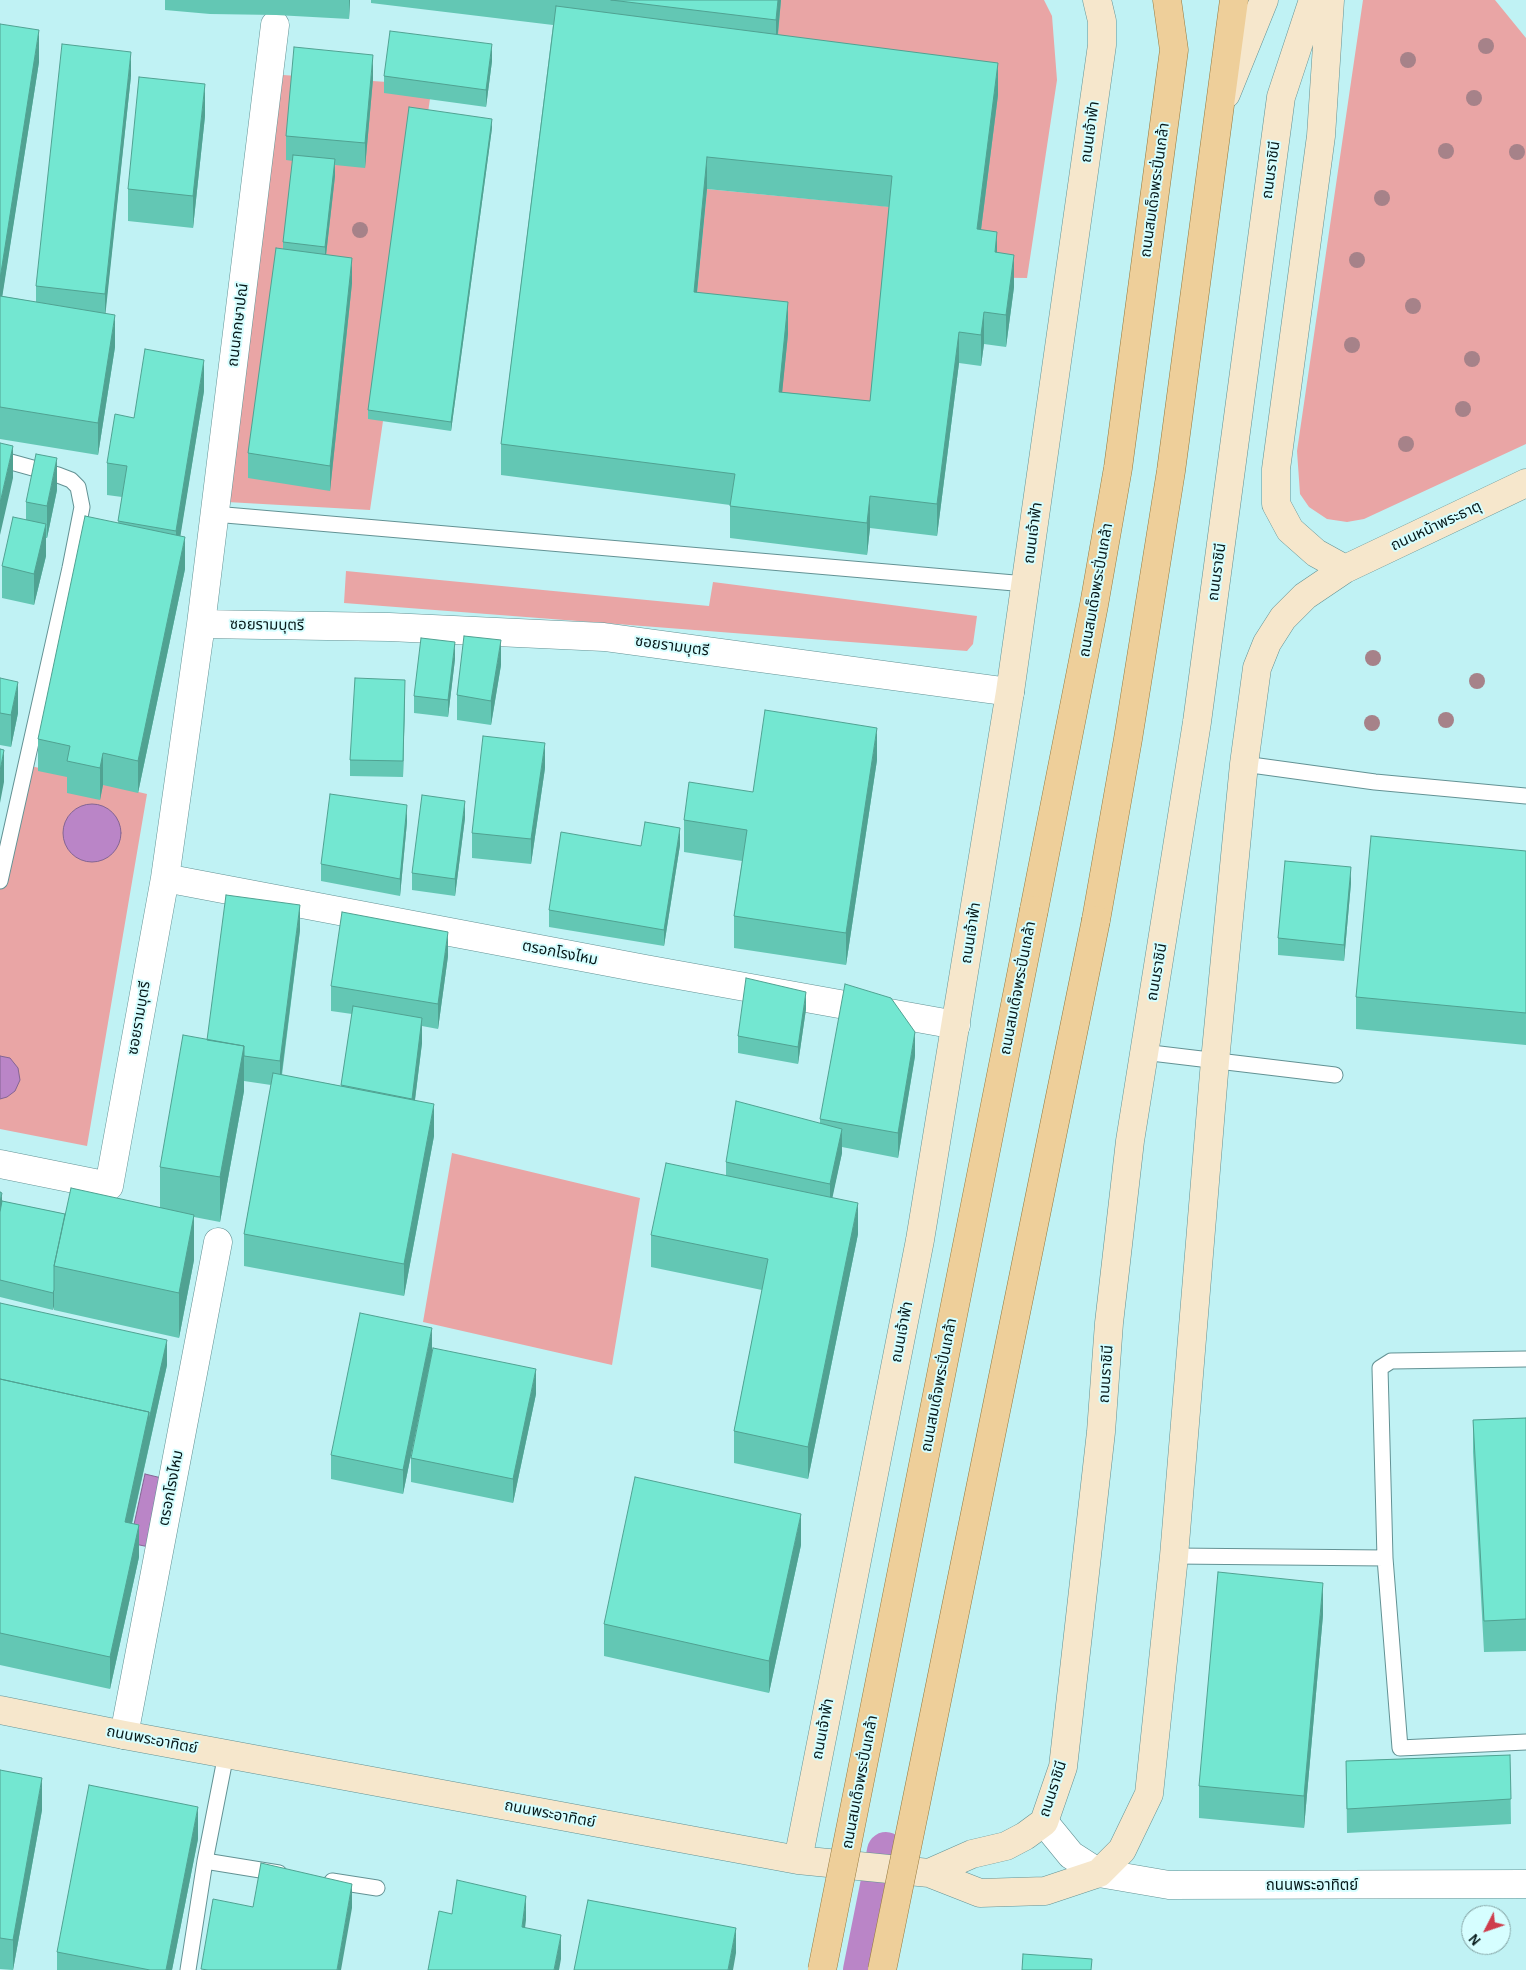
<!DOCTYPE html>
<html>
<head>
<meta charset="utf-8">
<style>
	body { margin:0 }
	#map { position:relative; width:1526px; height:1970px; overflow:hidden; background:#c0f2f4; font-family:"Alegreya Sans",sans-serif }
	canvas { display:block }
	.north { position:absolute; left:1461px; top:1905px; width:50px; height:50px; box-sizing:border-box; background:#d6feff; border:1px solid #83a2a3; border-radius:50%; rotate:229deg; font-size:14px; font-weight:700; line-height:20px; text-align:center; color:#06191a }
	.north::after { content:''; display:block; margin:auto; width:18px; height:22px; background:#ce3d4c; clip-path:polygon(50% 0,100% 100%,50% 72%,0 100%) }
</style>
</head>
<body>
<div id="map">
<canvas width="1526" height="1970"></canvas>
<div class="north">N</div>
</div>
<script>
const c = document.querySelector('canvas').getContext('2d');
c.lineJoin = 'round';
function fill(path, color) {
  c.fillStyle = color;
  c.fill(path, 'evenodd');
}
function toPath(rows) {
  const path = new Path2D();
  for (const r of rows) {
    if (r.length === 3) {
      path.moveTo(r[0] + r[2], r[1]);
      path.arc(r[0], r[1], r[2], 0, 2 * Math.PI);
      continue;
    }
    path.moveTo(r[0], r[1]);
    for (let i = 2; i < r.length; i += 2) path.lineTo(r[i], r[i + 1]);
  }
  return path;
}
function stroke(path, color, width, dash) {
  c.strokeStyle = color;
  c.lineWidth = width;
  c.lineCap = dash ? 'butt' : 'round';
  c.setLineDash(dash || []);
  c.stroke(path);
}
function write(font, color, halo, rows, align = 'center') {
  c.font = font + ' "Alegreya Sans","Noto Sans Thai",sans-serif';
  c.lineWidth = 4;
  c.setLineDash([]);
  c.textBaseline = 'middle';
  c.strokeStyle = halo;
  c.fillStyle = color;
  for (const [text, x, y, turn = 0] of rows) {
    c.save();
    c.translate(x, y);
    c.rotate((+turn || 0) * Math.PI / 180);
    c.textAlign = isNaN(turn) ? turn : align;
    if (halo) c.strokeText(text, 0, 0);
    c.fillText(text, 0, 0);
    c.restore();
  }
}
const green = toPath([
	[755,0,1044,0,1052,16,1057,80,1027,278,954,277,955,109,754,83],
	[1363,0,1495,0,1526,38,1526,444,1364,519,1347,522,1327,519,1309,507,1300,494,1297,451],
	[283,75,432,85,370,510,227,502],
	[707,189,892,207,870,433,779,424,694,324],
	[346,571,709,606,713,582,977,616,973,644,967,651,344,603],
	[31,766,147,794,87,1146,0,1129,0,876],
	[452,1153,640,1198,612,1365,423,1322]
]);
const water = toPath([
	[92,833,29],
	[0,1056,10,1058,18,1068,20,1080,15,1091,7,1097,0,1099,0,1056],
	[145,1474,170,1480,154,1548,130,1543,145,1474]
]);
const canal = toPath([
	[862,1970,886,1851]
]);
const lane = toPath([
	[0,459,58,475,71,480,78,487,82,507,70,568,0,881],
	[214,514,1026,584],
	[1244,764,1375,782,1526,796],
	[1143,1052,1335,1075],
	[1174,1556,1385,1558,1380,1368,1391,1361,1526,1359],
	[1385,1558,1400,1748,1526,1742],
	[205,1861,279,1873],
	[332,1881,377,1888],
	[188,1970,205,1861,226,1754]
]);
const street = toPath([
	[201,624,275,25],
	[165,878,645,969,956,1025],
	[0,1164,109,1186,165,878,201,624,389,627,604,637,1010,692],
	[124,1735,218,1242],
	[1044,1822,1071,1855,1099,1873,1169,1885,1526,1884]
]);
const secondary = toPath([
	[1330,0,1321,136,1276,469,1276,504,1290,530,1316,553,1345,569],
	[1226,94,1264,0],
	[0,1710,124,1735,798,1860,929,1873,980,1893,1045,1891,1099,1873,1122,1850,1149,1794,1174,1556,1215,1061,1244,764,1257,668,1267,643,1283,618,1305,596,1345,569,1526,483],
	[798,1860,920,1240,1010,692,1102,45,1102,21,1097,0],
	[929,1873,972,1854,1006,1846,1025,1836,1044,1822,1063,1767,1101,1432,1109,1323,1130,1141,1197,722,1281,97,1313,0]
]);
const primary = toPath([
	[1034,910,1094,605,1118,468,1174,50,1167,0],
	[1096,920,1128,739,1171,471,1234,0]
]);
const primaryBridge = toPath([
	[822,1970,1034,910],
	[882,1970,1096,920]
]);
const trees = [
	[1486,46],
	[1408,60],
	[1474,98],
	[1446,151],
	[1517,152],
	[1382,198],
	[360,230],
	[1357,260],
	[1413,306],
	[1352,345],
	[1472,359],
	[1463,409],
	[1406,444],
	[1373,658],
	[1477,681],
	[1446,720],
	[1372,723]
];
const wall = toPath([
	[165,0,350,0,349,19,276,15,276,3,276,15,210,14,165,10],
	[371,0,781,0,778,35,998,95,981,230,997,252,1014,287,1006,347,984,344,981,366,959,363,937,536,870,528,867,555,730,538,730,505,501,475,501,444,553,25,371,3],
	[707,189,889,207,870,401,782,392,788,334,697,292],
	[0,24,39,62,2,296,36,302,36,286,131,76,105,313,115,347,98,455,0,439],
	[492,61,486,107,384,93,384,76],
	[373,79,365,168,335,165,335,176,326,255,352,283,330,491,248,478,248,453,283,249,283,242,293,161,286,160,286,136],
	[205,116,193,228,128,221,128,189],
	[492,128,451,431,368,419,368,410],
	[204,391,180,536,185,569,138,793,103,785,100,800,67,793,67,777,38,771,38,739,118,523,122,497,107,495,107,463,134,418],
	[57,490,47,538,46,538,46,556,34,605,2,598,2,566,26,520,26,502],
	[455,659,448,717,414,713,414,696],
	[501,665,491,725,457,720,457,695],
	[0,678,18,713,11,747,0,745],
	[405,696,403,777,350,776,350,760],
	[877,760,846,965,734,948,734,916,742,861,684,852,684,820,753,792],
	[545,768,531,864,472,858,472,833],
	[465,818,455,896,412,890,412,873],
	[407,822,400,896,321,881,321,864],
	[680,845,664,946,549,927,549,910,641,846],
	[1526,851,1526,1045,1356,1029,1356,997],
	[1351,883,1344,961,1278,955,1278,938],
	[300,930,282,1075,341,1086,352,1014,331,1011,331,986,448,956,438,1029,422,1026,422,1043,415,1100,434,1136,404,1296,244,1266,244,1234,271,1085,244,1081,244,1091,220,1222,194,1217,194,1260,179,1338,54,1310,54,1306,53,1310,0,1297,0,1192,2,1201,65,1214,160,1208,160,1167,207,1040],
	[806,1009,798,1064,738,1053,738,1036],
	[915,1056,898,1158,842,1147,842,1153,832,1197,858,1234,808,1479,734,1463,734,1431,762,1290,651,1267,651,1235,726,1176,726,1162,820,1123,820,1119],
	[0,1303,167,1365,132,1524,139,1557,110,1689,0,1665],
	[432,1353,403,1494,331,1479,331,1455],
	[536,1394,513,1503,411,1482,411,1458],
	[1526,1418,1526,1651,1484,1652,1473,1452,1473,1420],
	[801,1545,769,1693,604,1656,604,1624],
	[1323,1615,1304,1828,1199,1818,1199,1786],
	[1510,1755,1511,1824,1347,1833,1346,1761],
	[0,1770,42,1810,13,1970,0,1969],
	[198,1839,172,1970,57,1970,57,1952]
]);
const shadedWall = toPath([
	[349,0,350,0,349,19],
	[778,0,781,0,776,52,776,20],
	[39,30,39,62,0,311,0,279],
	[492,44,492,61,486,107,486,90],
	[131,52,131,76,105,318,105,294],
	[373,55,373,79,365,168,365,143],
	[998,63,998,95,977,261,977,229],
	[205,84,205,116,193,228,193,196],
	[492,119,492,128,451,431,451,422],
	[707,157,707,189,694,324,694,292],
	[335,159,335,176,325,264,325,247],
	[997,232,997,264,995,252],
	[1014,255,1014,287,1006,347,1006,315],
	[352,258,352,283,330,491,330,466],
	[788,302,788,334,779,424,779,392],
	[984,312,984,344,981,366,981,335],
	[115,315,115,347,98,455,98,423],
	[959,332,959,363,937,536,937,504],
	[204,360,204,391,176,563,176,531],
	[13,446,13,478,0,535,0,503],
	[57,458,57,490,47,538,47,506],
	[870,496,870,528,867,555,867,523],
	[46,524,46,556,34,605,34,574],
	[185,537,185,569,138,793,138,761],
	[501,640,501,665,491,725,491,701],
	[455,642,455,659,448,717,448,700],
	[405,680,405,696,403,777,403,761],
	[18,682,18,713,11,747,11,715],
	[877,728,877,760,846,965,846,933],
	[545,743,545,768,531,864,531,839],
	[4,750,4,782,0,803,0,771],
	[103,753,103,785,100,800,100,768],
	[465,801,465,818,455,896,455,879],
	[407,805,407,822,400,896,400,879],
	[680,828,680,845,664,946,664,930],
	[1351,867,1351,883,1344,961,1344,945],
	[300,905,300,930,280,1086,280,1061],
	[448,932,448,956,438,1029,438,1004],
	[806,992,806,1009,798,1064,798,1047],
	[422,1018,422,1043,412,1123,412,1099],
	[915,1032,915,1056,898,1158,898,1133],
	[244,1046,244,1091,220,1222,220,1177],
	[434,1104,434,1136,404,1296,404,1264],
	[842,1129,842,1153,830,1209,830,1184],
	[2,1193,2,1217,0,1227,0,1202],
	[858,1203,858,1234,808,1479,808,1447],
	[194,1215,194,1260,179,1338,179,1293],
	[54,1290,54,1306,53,1310,53,1293],
	[432,1328,432,1353,403,1494,403,1470],
	[167,1340,167,1365,125,1554,125,1522,149,1412],
	[536,1369,536,1394,513,1503,513,1479],
	[801,1514,801,1545,769,1693,769,1661],
	[139,1525,139,1557,110,1689,110,1657],
	[1323,1583,1323,1615,1304,1828,1304,1796],
	[42,1778,42,1810,13,1970,13,1940],
	[198,1807,198,1839,172,1970,166,1970],
	[352,1884,352,1908,341,1970,337,1970],
	[526,1896,526,1920,522,1952,522,1927],
	[736,1928,736,1953,733,1970,728,1970],
	[561,1935,561,1959,559,1970,554,1970]
]);
const building = toPath([
	[611,0,778,0,776,20,611,0],
	[556,6,998,63,977,229,997,232,995,252,1014,255,1006,315,984,312,981,335,959,332,937,504,870,496,867,523,730,506,735,474,501,444,556,6],
	[707,157,892,176,870,401,779,392,788,302,694,292,707,157],
	[0,24,39,30,0,279,0,24],
	[390,31,492,44,486,90,384,76,390,31],
	[62,44,131,52,105,294,36,286,62,44],
	[294,47,373,55,365,143,286,136,294,47],
	[139,77,205,84,193,196,128,189,139,77],
	[409,107,492,119,451,422,368,410,409,107],
	[293,155,335,159,325,247,283,242,293,155],
	[276,248,352,258,330,466,248,453,276,248],
	[0,296,115,315,98,423,0,407,0,296],
	[145,349,204,360,176,531,118,521,127,466,107,463,115,414,134,418,145,349],
	[0,443,13,446,0,503,0,443],
	[36,454,57,458,47,506,26,502,36,454],
	[85,516,185,537,138,761,103,753,100,768,67,761,70,746,38,739,85,516],
	[13,517,46,524,34,574,2,566,13,517],
	[464,636,501,640,491,701,457,695,464,636],
	[421,638,455,642,448,700,414,696,421,638],
	[0,678,18,682,11,715,0,713,0,678],
	[355,678,405,680,403,761,350,760,355,678],
	[765,710,877,728,846,933,734,916,747,830,684,820,689,782,753,792,765,710],
	[483,736,545,743,531,839,472,833,483,736],
	[0,749,4,750,0,771,0,749],
	[330,794,407,805,400,879,321,864,330,794],
	[422,795,465,801,455,879,412,873,422,795],
	[645,822,680,828,664,930,549,910,561,832,641,846,645,822],
	[1371,836,1526,851,1526,1013,1356,997,1371,836],
	[1285,861,1351,867,1344,945,1278,938,1285,861],
	[226,895,300,905,280,1061,244,1056,244,1046,207,1040,226,895],
	[342,912,448,932,438,1004,331,986,342,912],
	[746,978,806,992,798,1047,738,1036,746,978],
	[845,984,891,998,915,1032,898,1133,820,1119,845,984],
	[353,1006,422,1018,412,1099,341,1085,353,1006],
	[183,1035,244,1046,220,1177,160,1167,183,1035],
	[273,1073,434,1104,404,1264,244,1234,273,1073],
	[736,1101,842,1129,830,1184,726,1162,736,1101],
	[666,1163,858,1203,808,1447,734,1431,768,1259,651,1235,666,1163],
	[71,1188,194,1215,179,1293,54,1266,71,1188],
	[0,1192,2,1193,0,1202,0,1192],
	[2,1201,65,1214,54,1266,54,1290,53,1293,0,1280,0,1212,2,1201],
	[0,1303,167,1340,149,1420,149,1412,0,1379,0,1303],
	[360,1313,432,1328,403,1470,331,1455,360,1313],
	[433,1348,536,1369,513,1479,411,1458,433,1348],
	[0,1379,149,1412,125,1522,139,1525,110,1657,0,1633,0,1379],
	[1526,1418,1526,1619,1484,1621,1473,1420,1526,1418],
	[635,1477,801,1514,769,1661,604,1624,635,1477],
	[1218,1572,1323,1583,1304,1796,1199,1786,1218,1572],
	[1510,1755,1511,1799,1347,1809,1346,1761,1510,1755],
	[0,1770,42,1778,13,1940,0,1938,0,1770],
	[89,1785,198,1807,166,1970,150,1970,57,1952,89,1785],
	[261,1863,352,1884,337,1970,208,1970,201,1969,213,1899,253,1907,261,1863],
	[457,1880,526,1896,522,1927,561,1935,554,1970,428,1970,439,1911,452,1914,457,1880],
	[588,1900,736,1928,728,1970,574,1970,588,1900],
	[1023,1954,1092,1959,1091,1970,1022,1970,1023,1954]
]);
const streetNames = [
	["ถนนเจ้าฟ้า",1090,132,-82],
	["ถนนราชินี",1271,170,-82],
	["ถนนสมเด็จพระปิ่นเกล้า",1155,190,-82],
	["ถนนกกษาปณ์",238,325,-83],
	["ถนนหน้าพระธาตุ",1436,526,-25],
	["ถนนเจ้าฟ้า",1033,533,-82],
	["ถนนราชินี",1217,572,-82],
	["ถนนสมเด็จพระปิ่นเกล้า",1096,590,-80],
	["ซอยรามบุตรี",267,625,1],
	["ซอยรามบุตรี",672,646,8],
	["ถนนเจ้าฟ้า",971,933,-81],
	["ตรอกโรงไหม",560,953,11],
	["ถนนราชินี",1157,972,-80],
	["ถนนสมเด็จพระปิ่นเกล้า",1018,988,-79],
	["ซอยรามบุตรี",139,1018,-80],
	["ถนนเจ้าฟ้า",902,1332,-79],
	["ถนนราชินี",1106,1374,-86],
	["ถนนสมเด็จพระปิ่นเกล้า",939,1385,-79],
	["ตรอกโรงไหม",171,1488,-79],
	["ถนนเจ้าฟ้า",823,1729,-79],
	["ถนนพระอาทิตย์",152,1740,11],
	["ถนนสมเด็จพระปิ่นเกล้า",860,1782,-79],
	["ถนนราชินี",1053,1789,-72],
	["ถนนพระอาทิตย์",550,1814,11],
	["ถนนพระอาทิตย์",1312,1885]
];
fill(green, '#e9a5a5');
fill(water, '#ba85c7');
stroke(water, '#846593', 1);
stroke(canal, '#ba85c7', 38);
stroke(lane, '#639294', 17);
stroke(street, '#639294', 29);
stroke(secondary, '#639294', 29);
stroke(primary, '#957a41', 29);
stroke(lane, '#fff', 15);
stroke(street, '#fff', 28);
stroke(secondary, '#f6e7cc', 28);
stroke(primary, '#eecf9a', 28);
stroke(primaryBridge, '#957a41', 29, []);
stroke(primaryBridge, '#eecf9a', 28);
c.fillStyle = '#a68289';
for (const [x, y] of trees) {
  c.beginPath();
  c.arc(x, y, 8, 0, 2 * Math.PI);
  c.fill();
}
fill(wall, '#63c7b4');
fill(shadedWall, '#50a292');
fill(building, '#73e7d1');
stroke(building, '#50a292', 1);
write('15px', '#06191a', '#d6feff', streetNames);
</script>
</body>
</html>
